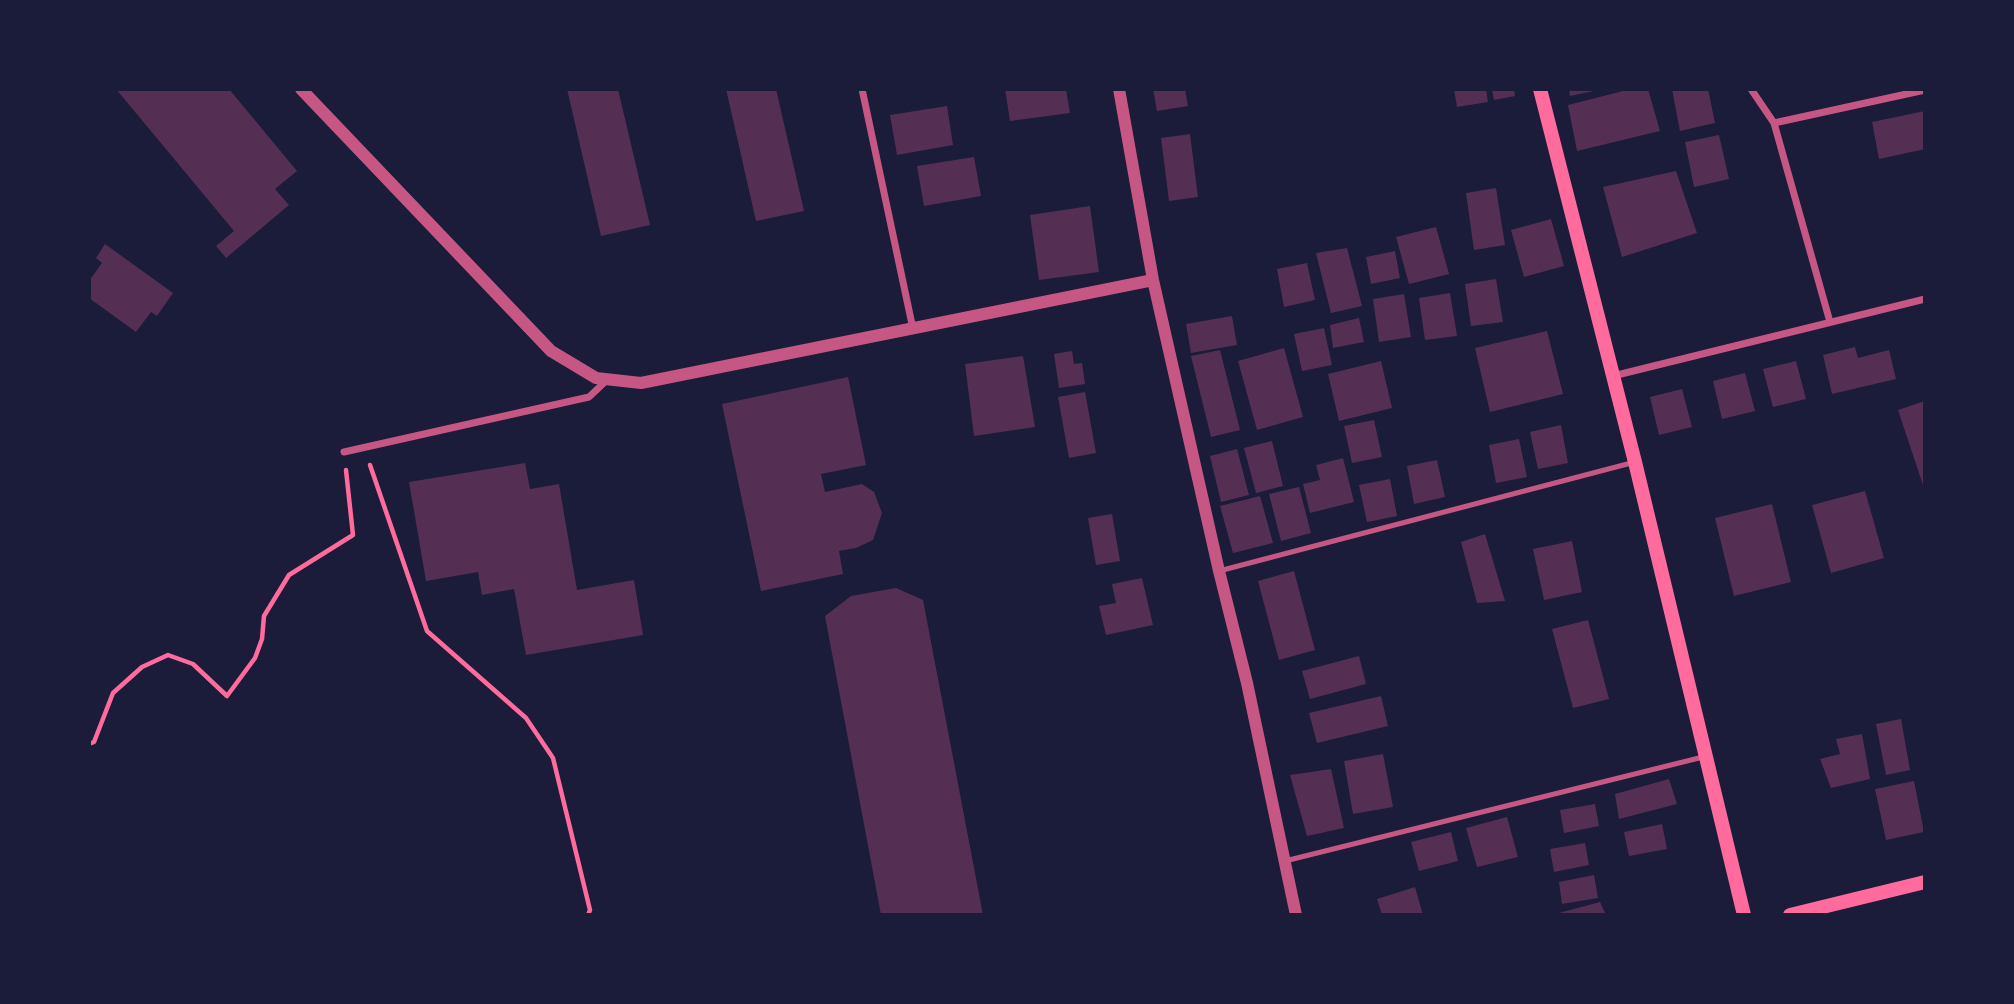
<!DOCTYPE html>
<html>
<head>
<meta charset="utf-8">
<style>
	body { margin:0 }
	#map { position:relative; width:2014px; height:1004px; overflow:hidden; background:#1b1b3a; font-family:"Sofia Sans Condensed",sans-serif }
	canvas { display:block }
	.frame { position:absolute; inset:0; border:91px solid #1b1b3a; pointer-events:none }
</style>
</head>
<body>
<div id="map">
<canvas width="2014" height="1004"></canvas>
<div class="frame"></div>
</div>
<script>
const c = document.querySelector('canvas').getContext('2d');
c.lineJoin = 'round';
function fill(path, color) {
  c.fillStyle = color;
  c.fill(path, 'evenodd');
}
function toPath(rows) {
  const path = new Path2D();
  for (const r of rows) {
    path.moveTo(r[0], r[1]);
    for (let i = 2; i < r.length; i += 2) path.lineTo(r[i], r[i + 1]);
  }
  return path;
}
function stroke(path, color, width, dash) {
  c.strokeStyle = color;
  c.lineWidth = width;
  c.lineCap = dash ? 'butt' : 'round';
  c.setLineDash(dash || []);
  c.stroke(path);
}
const building = toPath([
	[116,89,229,89,297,171,275,189,289,205,226,258,216,246,234,231],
	[567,89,618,89,650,225,601,236],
	[726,89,776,89,804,211,756,221],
	[1005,89,1066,89,1070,113,1010,121],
	[1153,89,1185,89,1188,106,1157,111],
	[1454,89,1486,89,1488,102,1457,107],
	[1492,89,1514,89,1515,96,1494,100],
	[1569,89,1599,89,1599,90,1570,96],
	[1631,89,1648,89,1660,131,1577,151,1568,105],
	[1672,89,1708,89,1715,123,1680,131],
	[947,106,953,145,897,155,890,115],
	[1925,111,1925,149,1879,159,1872,122],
	[1190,134,1198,197,1169,201,1161,138],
	[1719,135,1729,179,1694,187,1685,142],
	[974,157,981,196,924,206,917,166],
	[1676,171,1697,233,1622,257,1603,187],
	[1496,188,1505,245,1474,250,1466,193],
	[1090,206,1099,272,1039,280,1030,215],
	[1551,219,1564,266,1524,277,1511,230],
	[1436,227,1449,274,1409,284,1396,237],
	[105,244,173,293,157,316,151,312,136,332,89,298,89,281,102,263,96,258],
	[1347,248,1362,306,1331,313,1316,253],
	[1395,251,1400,278,1371,284,1366,257],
	[1307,263,1315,300,1284,307,1277,269],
	[1496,279,1503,322,1471,326,1465,284],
	[1450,293,1457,336,1425,340,1419,298],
	[1404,294,1411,337,1379,342,1373,299],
	[1232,316,1237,345,1191,353,1186,324],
	[1359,318,1364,342,1333,348,1330,325],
	[1324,328,1332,365,1302,371,1294,334],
	[1547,331,1563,394,1490,412,1475,348],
	[1855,347,1858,358,1889,350,1896,379,1832,394,1823,355],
	[1284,348,1303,417,1257,430,1238,361],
	[1220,350,1240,430,1211,437,1191,356],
	[1072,351,1074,364,1082,363,1085,384,1059,388,1054,354],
	[1023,356,1035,427,974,436,965,364],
	[1381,361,1392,408,1339,421,1328,374],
	[1796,361,1806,399,1773,407,1763,369],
	[1745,373,1755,411,1722,419,1713,381],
	[848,377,866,465,821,474,825,492,862,484,874,492,882,513,873,540,856,548,839,551,843,574,761,591,722,404],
	[1682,389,1692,427,1659,435,1650,397],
	[1085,392,1096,453,1069,458,1058,397],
	[1925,401,1925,488,1924,488,1898,410],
	[1374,420,1382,457,1352,463,1344,426],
	[1561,425,1568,463,1538,469,1530,432],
	[1519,439,1527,477,1496,483,1489,445],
	[1272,441,1283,486,1256,493,1244,448],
	[1237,449,1249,495,1221,502,1210,456],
	[1343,458,1354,502,1310,513,1303,484,1320,480,1316,465],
	[1437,460,1445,497,1414,504,1407,466],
	[525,463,530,489,559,484,577,590,634,580,643,635,526,655,514,589,482,595,478,572,426,581,409,482],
	[1390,479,1397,516,1367,522,1359,485],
	[1299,487,1311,533,1281,541,1269,494],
	[1865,491,1884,558,1831,573,1812,505],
	[1260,496,1273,543,1233,553,1220,506],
	[1772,504,1791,582,1734,596,1715,518],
	[1112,514,1120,561,1096,565,1088,518],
	[1485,534,1505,601,1477,603,1461,542],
	[1572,541,1582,592,1544,600,1533,549],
	[1294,571,1315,650,1279,660,1258,581],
	[1142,578,1153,625,1106,635,1099,606,1116,603,1112,584],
	[896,588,923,600,983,915,881,915,825,616,851,596],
	[1588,620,1609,699,1573,708,1552,629],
	[1359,656,1366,684,1310,699,1302,671],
	[1381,696,1388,726,1317,743,1309,713],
	[1901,719,1910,770,1886,775,1876,724],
	[1862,734,1870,779,1831,788,1820,759,1840,754,1836,739],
	[1383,754,1393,807,1353,814,1344,761],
	[1331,769,1344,828,1307,836,1290,775],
	[1669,779,1677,804,1619,819,1615,794],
	[1914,781,1924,832,1886,840,1875,789],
	[1595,804,1599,826,1564,833,1560,810],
	[1507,817,1518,857,1477,867,1466,828],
	[1662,824,1667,849,1629,856,1624,832],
	[1451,832,1458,861,1419,871,1411,842],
	[1585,843,1589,865,1554,872,1550,849],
	[1594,875,1598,898,1562,904,1559,882],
	[1415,887,1423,915,1382,915,1377,899],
	[1600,902,1606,915,1555,915,1555,914]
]);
const path = toPath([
	[370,465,427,631,526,718,553,758,590,910,588,915],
	[89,744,94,742,113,693,142,667,168,655,193,664,227,696,255,658,262,639,264,616,289,575,353,535,346,470]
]);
const service = toPath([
	[1219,571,1635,462],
	[1285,861,1703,757]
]);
const minor = toPath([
	[862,89,913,329],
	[1751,89,1774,123,1830,322],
	[1774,123,1925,90],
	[1613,376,1925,299],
	[344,452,589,397,607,380]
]);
const tertiary = toPath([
	[301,89,551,351,596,378,641,383,1153,280],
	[1119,89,1153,280,1219,571,1247,683,1296,915]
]);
const secondary = toPath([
	[1540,89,1635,462,1744,915],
	[1790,915,1925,882]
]);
fill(building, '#542f53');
stroke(path, '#ff6b9d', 4.5);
stroke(service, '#c65784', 5);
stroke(minor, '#c65784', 7);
stroke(tertiary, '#c65784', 12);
stroke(secondary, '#ff6b9d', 14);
</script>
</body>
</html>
